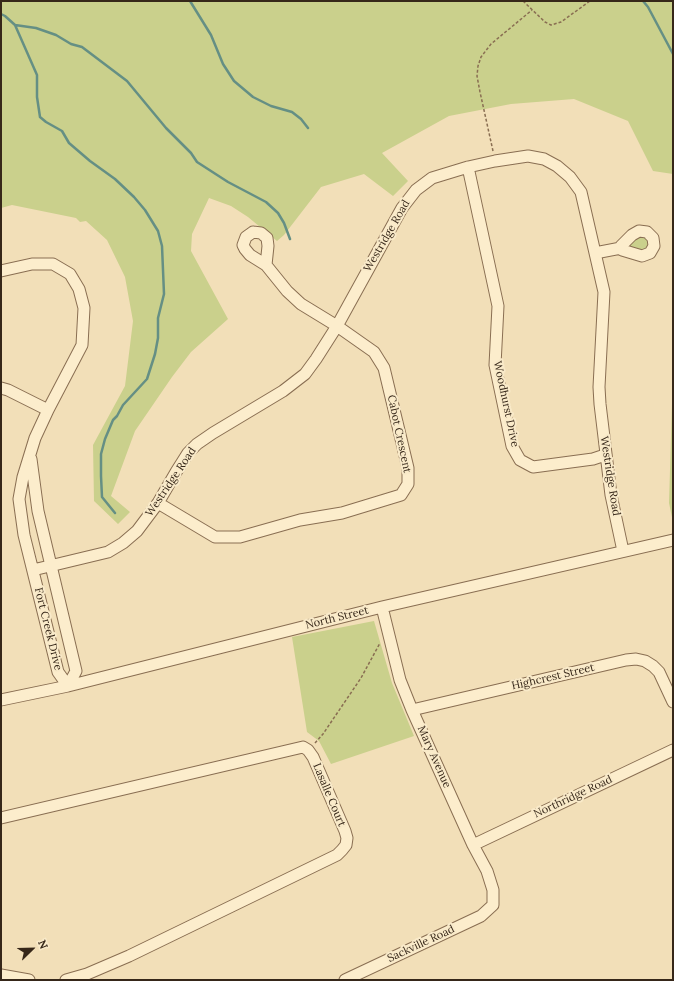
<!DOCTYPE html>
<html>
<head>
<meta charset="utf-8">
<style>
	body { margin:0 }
	#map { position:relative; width:674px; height:981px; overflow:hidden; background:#f2dfb8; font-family:Lora,serif }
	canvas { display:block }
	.frame { position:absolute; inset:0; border:2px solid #362719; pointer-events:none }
	.north { position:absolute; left:12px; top:929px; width:40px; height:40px; -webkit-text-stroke:3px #f9eac9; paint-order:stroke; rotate:67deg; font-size:11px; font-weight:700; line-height:16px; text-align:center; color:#362719 }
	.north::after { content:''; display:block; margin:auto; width:14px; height:18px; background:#362719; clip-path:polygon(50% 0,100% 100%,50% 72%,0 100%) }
</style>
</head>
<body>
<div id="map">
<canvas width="674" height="981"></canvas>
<div class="frame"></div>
<div class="north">N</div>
</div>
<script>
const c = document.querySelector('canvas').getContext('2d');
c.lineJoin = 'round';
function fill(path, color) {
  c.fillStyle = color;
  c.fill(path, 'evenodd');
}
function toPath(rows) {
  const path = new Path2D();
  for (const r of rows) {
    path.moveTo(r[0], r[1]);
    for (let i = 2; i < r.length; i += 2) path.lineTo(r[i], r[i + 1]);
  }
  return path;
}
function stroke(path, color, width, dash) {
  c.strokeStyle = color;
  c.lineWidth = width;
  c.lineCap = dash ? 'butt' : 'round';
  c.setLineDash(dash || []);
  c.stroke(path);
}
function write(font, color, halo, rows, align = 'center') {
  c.font = font + ' Lora,serif';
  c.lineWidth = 4;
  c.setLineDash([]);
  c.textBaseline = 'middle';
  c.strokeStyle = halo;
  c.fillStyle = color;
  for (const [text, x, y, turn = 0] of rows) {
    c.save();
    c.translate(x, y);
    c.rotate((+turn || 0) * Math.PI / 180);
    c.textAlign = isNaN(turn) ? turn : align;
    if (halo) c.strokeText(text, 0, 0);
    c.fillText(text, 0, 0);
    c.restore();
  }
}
const green = toPath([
	[1,1,673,1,673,174,653,171,628,121,574,99,511,104,449,116,382,153,408,181,393,196,364,174,321,187,284,235,277,241,248,217,231,206,209,198,192,234,191,251,228,319,191,352,172,377,135,431,111,496,130,512,118,524,94,501,93,445,125,386,133,321,125,277,107,240,86,221,80,222,76,218,12,205,1,208],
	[643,234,650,243,644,252,628,247,630,242],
	[673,370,673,522,669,503],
	[374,621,392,683,414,736,331,764,319,741,307,732,292,637]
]);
const stream = toPath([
	[190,1,211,35,223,64,234,81,253,97,271,106,292,112,301,119,308,128],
	[643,1,648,7,673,54],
	[1,14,5,16,15,25,37,75,37,97,40,117,46,122,62,131,69,143,90,161,115,179,134,197,145,210,158,231,162,246,164,294,158,318,158,338,155,354,147,379,123,405,117,416,113,420,105,439,101,454,101,476,102,497,115,513],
	[15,25,36,28,56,35,71,44,82,47,127,81,166,128,191,153,197,162,228,182,266,202,278,213,284,223,290,239]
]);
const path = toPath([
	[523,1,545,22,551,25,561,22,590,1],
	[493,151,480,92,477,76,478,66,481,57,491,44,532,10],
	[315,743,323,734,361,678,380,643]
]);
const minor = toPath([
	[468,167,498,306,495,365,512,446,520,460,533,467,593,459,605,455],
	[639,231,647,232,653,238,654,246,650,253,642,256,622,250,621,248,621,246,632,235,639,231],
	[253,232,261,233,267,238,268,246,266,265,250,255,245,249,243,245,246,237,253,232],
	[595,253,621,248],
	[1,271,32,264,53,264,70,274,79,289,84,308,82,345,48,410,35,438,23,477,19,499,24,535,58,672,68,686],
	[1,388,8,390,48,410],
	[31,459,38,511,76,671,68,686],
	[158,503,215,537,240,537,300,520,342,513,401,495,408,484,408,468,384,368,374,352,337,326,301,304,287,291,266,265],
	[33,570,108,552,123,543,137,531,158,503,176,472,188,453,197,444,213,433,283,391,305,374,316,359,337,326,402,208,416,190,432,178,468,167,495,161,528,156,544,159,557,166,570,177,581,192,604,292,599,387,600,404,611,495,623,551],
	[1,700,68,686,382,607,673,540],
	[412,710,626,660,636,659,645,661,653,666,659,672,673,702],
	[1,818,303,747,308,750,313,757,345,831,347,838,346,845,342,850,337,855,129,956,87,974,66,980],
	[473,845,673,750],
	[1,975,29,980],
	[345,980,481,916,493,905,493,890,487,871,473,845,412,710,400,680,382,607]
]);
const streetNames = [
	["Westridge Road",387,236,-60],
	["Woodhurst Drive",506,404,78],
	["Cabot Crescent",399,434,78],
	["Westridge Road",610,476,81],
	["Westridge Road",171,482,-56],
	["North Street",337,618,-14],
	["Fort Creek Drive",48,629,76],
	["Highcrest Street",553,677,-13],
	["Mary Avenue",434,757,66],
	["Lasalle Court",329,795,67],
	["Northridge Road",573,797,-25],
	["Sackville Road",421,944,-25]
];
fill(green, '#cad08c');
stroke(stream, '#658f84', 2.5);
stroke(minor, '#896e52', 13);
stroke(path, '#896e52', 1.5, [3, 2]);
stroke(minor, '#fcedcc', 11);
write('11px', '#362719', '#f9eac9', streetNames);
</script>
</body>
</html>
